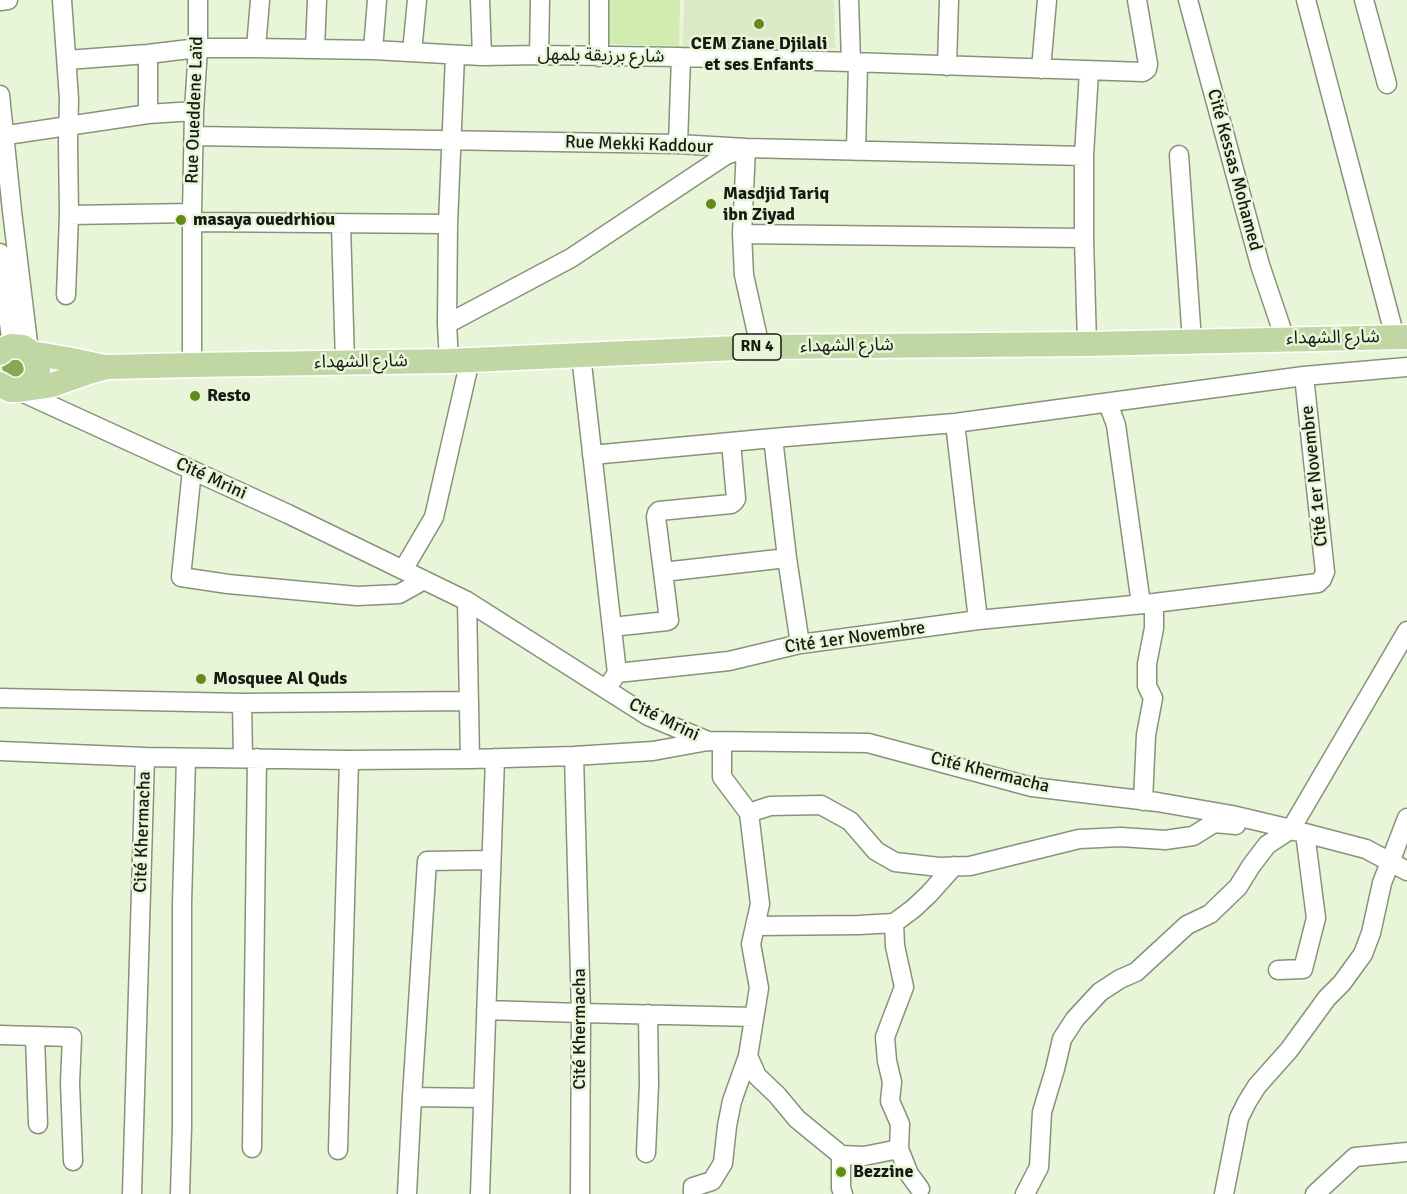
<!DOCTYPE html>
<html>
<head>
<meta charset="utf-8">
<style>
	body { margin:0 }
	canvas { display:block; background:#e8f5d9 }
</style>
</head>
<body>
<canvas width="1407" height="1194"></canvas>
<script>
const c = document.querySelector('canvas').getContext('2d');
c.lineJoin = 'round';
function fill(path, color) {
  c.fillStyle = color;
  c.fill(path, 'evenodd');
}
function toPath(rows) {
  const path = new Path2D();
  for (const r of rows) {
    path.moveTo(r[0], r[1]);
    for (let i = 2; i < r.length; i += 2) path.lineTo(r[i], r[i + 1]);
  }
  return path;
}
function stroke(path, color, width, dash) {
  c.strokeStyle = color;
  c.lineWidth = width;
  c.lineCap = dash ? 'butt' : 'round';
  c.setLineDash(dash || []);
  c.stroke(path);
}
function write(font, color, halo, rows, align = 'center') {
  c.font = font + ' Signika,"Noto Sans Arabic",sans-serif';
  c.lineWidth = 5;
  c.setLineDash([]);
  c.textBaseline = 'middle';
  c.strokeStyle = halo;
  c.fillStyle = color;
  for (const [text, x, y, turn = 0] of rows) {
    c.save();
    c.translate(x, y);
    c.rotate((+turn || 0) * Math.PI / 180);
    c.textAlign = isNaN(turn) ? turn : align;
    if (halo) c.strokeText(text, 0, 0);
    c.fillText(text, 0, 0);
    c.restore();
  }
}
const built = toPath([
	[684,0,834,0,835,48,683,50]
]);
const green = toPath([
	[603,0,680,0,679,46,602,44]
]);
const water = toPath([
	[19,355,29,368,18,382,5,377,2,368,4,362]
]);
const minor = toPath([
	[62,0,69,99,68,143,69,215,66,295],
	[480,0,482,56],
	[599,0,599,57],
	[849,0,851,62],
	[1188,0,1260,265,1285,339],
	[1306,0,1395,337],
	[1364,0,1387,84],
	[0,1,8,0],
	[256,48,260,0],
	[315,49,317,0],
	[373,50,377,0],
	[412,52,417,0],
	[539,55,540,0],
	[67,60,148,54,198,48,256,48,373,50,482,56,539,55,681,57,851,62,1143,72,1147,69,1148,64,1137,0],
	[947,66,949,0],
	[1041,69,1047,0],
	[0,95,12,211,29,351],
	[148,114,148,54],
	[0,136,148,114,194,111],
	[195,136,678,144,746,148,1084,156],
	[678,144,681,57],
	[856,151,858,63],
	[1179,155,1192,341],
	[69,215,192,213],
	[192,222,448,224],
	[341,224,345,363],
	[742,234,1084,238],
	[0,253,12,346],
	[447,324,571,258,726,155,746,148,742,234,744,275,760,347],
	[1087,344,1084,238,1084,156,1089,71],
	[581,355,617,673,611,682],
	[449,361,447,324,448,224,455,55],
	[192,365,192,213,194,111,198,48,198,0],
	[17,390,288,514,467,601,648,716,708,741],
	[1108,403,1116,425,1141,604],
	[955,423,978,620],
	[773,438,787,558,800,644],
	[592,455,773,438,955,423,1304,376,1407,367],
	[192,470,181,577,228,584,357,596,399,594,424,580],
	[403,570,434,517,470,360],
	[663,572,656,517,657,513,659,511,731,504,734,502,736,499,731,442],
	[467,601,470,759],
	[612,627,667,621,669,620,663,572,787,558],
	[617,673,729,661,800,644,978,620,1154,603,1318,583,1322,579,1325,572,1304,376],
	[0,698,242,703,469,701],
	[242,703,243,758],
	[0,751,145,757,349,760,470,759,574,756,653,751,708,741,868,743,1032,787,1157,802,1232,815,1291,829,1407,631],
	[574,756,581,1013,580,1194],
	[1143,801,1146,735,1153,698,1147,686,1147,664,1154,628,1154,603],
	[749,813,770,806,821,805,850,821,876,851,895,862,939,867,970,866,1079,839,1121,837,1165,840,1193,836,1214,823,1236,825],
	[1282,829,1305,833,1366,849,1407,871],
	[894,923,895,946,904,987,885,1037,887,1061,892,1082,890,1101,900,1124,899,1149,909,1174,920,1189],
	[755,926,859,925,894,923,913,909,929,894,954,866],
	[1278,970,1303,969,1316,918,1305,833],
	[486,1010,581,1013,754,1017],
	[0,1035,72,1037,70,1083,73,1161],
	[35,1036,38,1124],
	[748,1056,757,1076,777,1095,797,1119,841,1155,864,1156,899,1149],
	[412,1097,483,1098],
	[252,1148,257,758],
	[338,1150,349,760],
	[646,1153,649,1084,648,1014],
	[841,1155,841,1188,843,1194],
	[132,1194,145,757],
	[180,1194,182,1127,182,903,186,758],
	[407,1194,412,1097,427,861,491,860],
	[480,1194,495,758],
	[693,1194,693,1187,712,1181,723,1163,727,1126,732,1101,748,1056,759,988,751,944,760,904,749,813,722,777,722,742],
	[1025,1194,1039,1167,1042,1112,1055,1069,1062,1039,1075,1019,1100,992,1120,979,1136,972,1187,925,1210,914,1238,887,1251,866,1267,845,1291,829],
	[1224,1194,1239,1118,1247,1102,1257,1086,1289,1050,1327,998,1342,983,1363,954,1371,933,1382,883,1407,818],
	[1315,1194,1355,1157,1407,1152]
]);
const major = toPath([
	[0,353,6,348,12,346,23,347,29,351,35,358,38,370,34,381,24,389,17,390,10,390,0,384],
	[31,353,67,359,104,367],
	[24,389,52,385,89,372,107,367,192,365,449,361,760,347,1087,344,1407,337]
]);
const markers = [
	[759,24,6,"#638b17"],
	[711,204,6,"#638b17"],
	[181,220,6,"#638b17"],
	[195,396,6,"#638b17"],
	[201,679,6,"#638b17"],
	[841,1172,6,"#638b17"]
];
const shields = [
	[757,347,48]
];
const shieldNames = [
	["RN 4",757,347]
];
const poiNames = [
	["CEM Ziane Djilali",759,44,"center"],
	["et ses Enfants",759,65,"center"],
	["Masdjid Tariq",723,194],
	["ibn Ziyad",723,215],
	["masaya ouedrhiou",193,220],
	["Resto",207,396],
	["Mosquee Al Quds",213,679],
	["Bezzine",853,1172]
];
const streetNames = [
	["شارع برزيقة بلمهل",601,56,1],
	["Rue Oueddene Laïd",195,110,-88],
	["Rue Mekki Kaddour",639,145,2],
	["Cité Kessas Mohamed",1234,170,75],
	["شارع الشهداء",1333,338,-1],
	["شارع الشهداء",847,346,-1],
	["شارع الشهداء",361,362,-1],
	["Cité 1er Novembre",1315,476,-96],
	["Cité Mrini",211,479,25],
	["Cité 1er Novembre",855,638,-8],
	["Cité Mrini",664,720,26],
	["Cité Khermacha",990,773,14],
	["Cité Khermacha",143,832,-88],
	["Cité Khermacha",580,1029,-90]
];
fill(built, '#daeac7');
fill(green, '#d1ebb1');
fill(water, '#86a955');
stroke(minor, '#879379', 21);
stroke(major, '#fff', 27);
stroke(minor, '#fff', 18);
stroke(major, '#c1d7a3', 24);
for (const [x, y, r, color] of markers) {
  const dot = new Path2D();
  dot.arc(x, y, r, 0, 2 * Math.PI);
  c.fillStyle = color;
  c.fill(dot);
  stroke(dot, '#e8f5d9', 2);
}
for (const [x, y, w] of shields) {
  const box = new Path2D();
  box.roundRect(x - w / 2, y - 13, w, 26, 4.5);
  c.fillStyle = '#e8f5d9';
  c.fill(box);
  stroke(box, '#161b11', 1.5);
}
write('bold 16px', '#161b11', null, shieldNames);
write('bold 18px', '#161b11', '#e8f5d9', poiNames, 'left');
write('18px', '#161b11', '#e8f5d9', streetNames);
</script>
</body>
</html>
